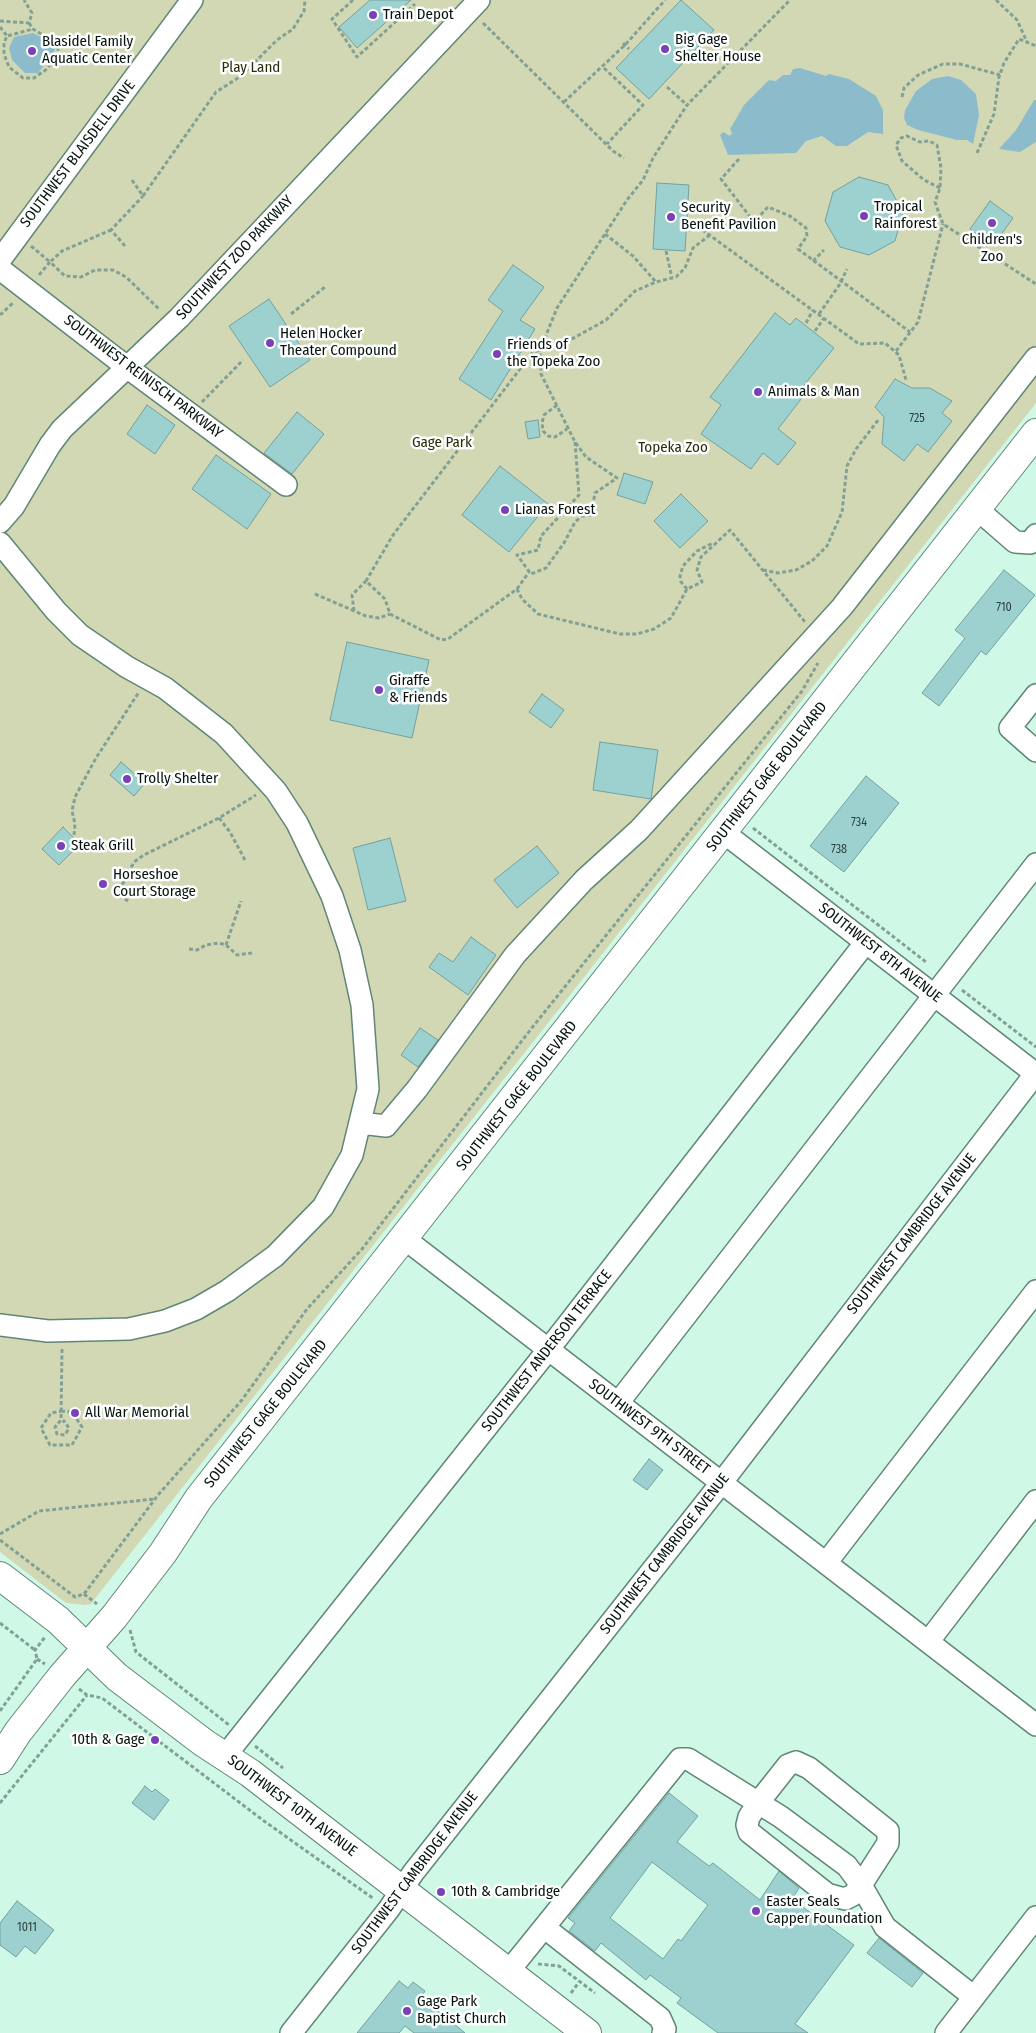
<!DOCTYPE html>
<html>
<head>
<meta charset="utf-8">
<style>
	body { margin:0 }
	canvas { display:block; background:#cff8e7 }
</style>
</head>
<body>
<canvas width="1036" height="2033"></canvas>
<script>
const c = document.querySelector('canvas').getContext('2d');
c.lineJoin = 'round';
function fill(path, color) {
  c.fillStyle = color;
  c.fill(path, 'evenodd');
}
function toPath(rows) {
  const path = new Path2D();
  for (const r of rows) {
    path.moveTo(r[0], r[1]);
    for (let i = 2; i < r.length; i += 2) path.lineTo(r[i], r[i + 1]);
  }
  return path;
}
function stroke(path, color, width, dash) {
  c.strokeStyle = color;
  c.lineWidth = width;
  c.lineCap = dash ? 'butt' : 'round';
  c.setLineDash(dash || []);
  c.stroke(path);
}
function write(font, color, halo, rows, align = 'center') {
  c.font = font + ' "Fira Sans Condensed",sans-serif';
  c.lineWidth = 5;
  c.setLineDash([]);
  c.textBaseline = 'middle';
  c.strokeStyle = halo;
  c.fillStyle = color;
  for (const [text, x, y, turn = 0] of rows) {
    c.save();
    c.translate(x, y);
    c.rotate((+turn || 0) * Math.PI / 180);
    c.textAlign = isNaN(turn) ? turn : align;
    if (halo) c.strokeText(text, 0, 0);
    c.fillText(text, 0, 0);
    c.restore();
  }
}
const green = toPath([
	[0,0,1036,0,1036,403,97,1596,91,1604,84,1605,66,1603,0,1552]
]);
const water = toPath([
	[33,33,45,39,55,48,54,54,38,73,25,73,12,60,9,48,14,37],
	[800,68,826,76,829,74,849,79,876,96,883,110,883,134,868,132,847,146,836,146,822,136,806,141,796,153,728,155,720,135,723,132,730,136,732,133,730,129,744,105,769,80,776,81,783,75,790,75,793,69],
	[948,76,961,80,976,94,979,115,973,144,967,140,957,140,918,130,907,125,904,118,905,110,916,91,932,79],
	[1034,100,1036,100,1036,142,1020,152,999,149,1016,130]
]);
const building = toPath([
	[370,0,411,0,357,48,339,27,370,0],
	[681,0,714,30,649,99,616,68,681,0],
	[859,177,888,185,903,212,895,241,869,255,840,247,825,221,833,192,859,177],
	[657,183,689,185,685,251,653,249,657,183],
	[990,201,1013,218,993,246,970,229,990,201],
	[513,265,544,287,520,320,535,329,491,400,459,379,503,311,488,300,513,265],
	[269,299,310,360,270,387,229,326,269,299],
	[775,313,790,325,796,318,834,348,800,390,805,394,778,429,796,443,778,465,763,453,751,469,701,434,721,405,710,397,775,313],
	[895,379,912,388,930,388,952,401,942,413,952,421,928,452,917,444,904,461,882,444,884,417,875,407,895,379],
	[147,405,175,425,155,454,127,434,147,405],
	[297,412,324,434,292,474,264,453,297,412],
	[538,420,540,437,528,439,525,422,538,420],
	[216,455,271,494,247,529,192,489,216,455],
	[500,466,548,504,509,552,462,515,500,466],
	[624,473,653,482,645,504,617,495,624,473],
	[681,494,708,521,680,548,654,521,681,494],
	[1004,570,1035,595,986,655,981,651,939,706,922,693,965,638,955,630,1004,570],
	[347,642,429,660,412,738,330,720,347,642],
	[542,694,564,710,551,728,529,712,542,694],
	[600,742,658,750,651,799,593,790,600,742],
	[121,762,145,783,134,796,110,775,121,762],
	[866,776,899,803,844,872,810,846,866,776],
	[63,827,80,844,59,865,42,849,63,827],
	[390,838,406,901,368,910,353,848,390,838],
	[537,846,559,873,517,908,494,880,537,846],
	[471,937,496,955,468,995,429,967,439,953,453,962,471,937],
	[420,1028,438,1040,418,1067,401,1055,420,1028],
	[649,1459,663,1470,647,1490,633,1480,649,1459],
	[145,1786,152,1792,155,1789,169,1800,154,1820,132,1803,145,1786],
	[669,1793,698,1816,677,1842,709,1866,713,1863,760,1900,779,1871,799,1888,792,1899,854,1945,795,2024,808,2033,718,2033,677,2003,681,1998,650,1975,646,1980,601,1943,595,1951,569,1931,575,1923,568,1918,669,1793],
	[652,1862,708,1905,681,1941,678,1939,663,1959,610,1918,652,1862],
	[17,1901,54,1930,35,1954,25,1946,16,1957,0,1945,0,1923,17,1901],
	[879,1938,923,1973,912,1987,867,1953,879,1938],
	[399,1981,408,1988,413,1982,425,1991,421,1997,465,2033,414,2033,405,2026,399,2033,357,2033,399,1981]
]);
const path = toPath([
	[353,0,332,19,357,57,415,4],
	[996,0,1017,20,1027,42],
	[0,21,29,23,32,13,24,0],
	[29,23,33,29,58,44,58,53,47,69,34,78,23,78,9,67,4,54,4,43,7,36,33,29],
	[483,23,613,151,624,158],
	[0,27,7,36],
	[623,43,629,49],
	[604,68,643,105,607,144],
	[667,87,687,105],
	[902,97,904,88,918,75,943,64,960,64,1000,75],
	[564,102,625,45,665,0],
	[977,153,994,114,999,77,1004,63,1019,39,1036,46],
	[739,159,721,179,754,222,768,207,790,216,806,228,807,236,798,249,910,332],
	[132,180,143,196,216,92,241,76,277,40,293,29,304,11,305,0],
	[940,188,924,180,902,161,896,145,901,138,907,136,920,142,929,141,937,145,941,168,940,188,935,202,943,224,1036,284],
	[697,226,859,344,885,343,899,355,906,380],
	[605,234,633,256,656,282],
	[710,235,693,248,685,268,676,277,656,282,635,291,606,320,561,345,533,352,393,535,366,581,385,599,390,614,441,640,448,639,517,589,522,599,538,614,620,634,637,634,654,629,671,618,687,589,702,582,697,570,701,557,730,530,805,622],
	[31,246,50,262,62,251,111,230],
	[125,246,111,230,143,196],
	[666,251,672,278],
	[813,261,824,250],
	[39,275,50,262,65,276,81,277,95,270,113,270,126,277,160,310],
	[291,314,325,287],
	[819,314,840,284,847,269],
	[0,315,14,302],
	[806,323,813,310],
	[815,331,824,318],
	[896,351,918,322,943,224],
	[202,402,243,360],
	[557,405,544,415,542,423,543,431,548,436,555,437,567,429],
	[575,442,579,495,541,536,538,550,517,555,531,574,546,568,564,543,575,522,582,516,591,515,595,493,617,478,586,457,575,442,541,374,540,350,557,308,627,200,643,180,653,158,687,105,790,0],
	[763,570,778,573,796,570,812,561,827,546,842,512,847,466,856,449,879,419],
	[517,589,529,572],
	[687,589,681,582,680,576,683,566,697,551,713,543],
	[315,594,366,616,379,618,390,614],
	[354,611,352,595,366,581],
	[219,818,230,832,246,862],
	[753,828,926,962],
	[74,835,75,824,72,811,75,797,96,758,139,692],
	[128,901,115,892,124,882,134,862,144,855,219,818,256,795],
	[226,945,241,901],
	[189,949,197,950,206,945,219,943,226,945,237,955,252,953],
	[962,990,1036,1047],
	[62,1349,61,1420,55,1427,57,1434,65,1435,69,1428,63,1420],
	[61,1411,72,1412,82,1427,72,1445,50,1445,41,1428,51,1413,61,1411],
	[0,1534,39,1511,155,1499],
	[0,1540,75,1597,84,1594,158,1495,242,1400,307,1309,362,1249,531,1029,802,691,818,663],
	[84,1594,97,1604],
	[0,1623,35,1650],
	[130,1630,136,1652,229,1725],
	[37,1659,45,1664],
	[79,1689,87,1695,102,1698,264,1821,374,1899],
	[0,1711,37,1659,35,1650,45,1637],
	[255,1746,283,1768],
	[0,1803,87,1695],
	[538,1964,559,1966,595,1993],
	[571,1993,579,1982]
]);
const minor = toPath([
	[0,260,192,0],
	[0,269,128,368,286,485],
	[977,509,1015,542,1030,543,1036,535],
	[0,522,14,506,50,445,62,429,179,318,479,0],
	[0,543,56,611,80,635,127,667,165,688,224,734,276,791,297,823,332,896,350,950,362,1005,368,1089,352,1155,323,1207,275,1256,227,1291,196,1309,165,1321,129,1329,48,1331,0,1325],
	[1036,695,1010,728,1036,751],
	[723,832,1036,1074],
	[360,1123,386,1126,417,1089,515,955,584,880,639,830,842,607,1036,358],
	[405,1239,1036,1725],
	[618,1403,1036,864],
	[826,1563,1036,1291],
	[928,1642,1036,1501],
	[225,1756,548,1350,866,942],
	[796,1762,809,1768,888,1831,888,1843,861,1885,853,1895,845,1899,827,1894,749,1832,747,1825,749,1817,758,1803,788,1765,796,1762],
	[545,1928,660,2018,665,2029,663,2033],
	[508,1972,680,1759,688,1759,781,1817,847,1866,861,1885,885,1927,974,1997],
	[291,2033,389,1909,413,1873,722,1482,1036,1073],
	[946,2033,1036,1917]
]);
const major = toPath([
	[0,1576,58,1620,117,1677,204,1743,250,1773,587,2033],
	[0,1760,18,1732,62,1676,114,1617,163,1553,199,1498,1036,433]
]);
const markers = [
	[373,15,5,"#7841b8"],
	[665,49,5,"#7841b8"],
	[32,51,5,"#7841b8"],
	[864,216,5,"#7841b8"],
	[671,217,5,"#7841b8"],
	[992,223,5,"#7841b8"],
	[270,343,5,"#7841b8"],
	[497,354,5,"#7841b8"],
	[758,392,5,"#7841b8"],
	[505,510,5,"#7841b8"],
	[379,690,5,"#7841b8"],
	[127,779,5,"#7841b8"],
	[61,846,5,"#7841b8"],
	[103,884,5,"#7841b8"],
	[75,1413,5,"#7841b8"],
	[155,1740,5,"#7841b8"],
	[441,1892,5,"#7841b8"],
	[756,1911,5,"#7841b8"],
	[407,2011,5,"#7841b8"]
];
const numberNames = [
	["725",917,419],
	["710",1004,608],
	["734",859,823],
	["738",839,850],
	["1011",27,1928]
];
const poiNames = [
	["Train Depot",383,15],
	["Big Gage",675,40],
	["Shelter House",675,57],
	["Blasidel Family",42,42],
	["Aquatic Center",42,59],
	["Tropical",874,207],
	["Rainforest",874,224],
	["Security",681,208],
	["Benefit Pavilion",681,225],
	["Children's",992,240,"center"],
	["Zoo",992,257,"center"],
	["Helen Hocker",280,334],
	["Theater Compound",280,351],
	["Friends of",507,345],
	["the Topeka Zoo",507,362],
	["Animals & Man",768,392],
	["Lianas Forest",515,510],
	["Giraffe",389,681],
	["& Friends",389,698],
	["Trolly Shelter",137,779],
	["Steak Grill",71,846],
	["Horseshoe",113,875],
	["Court Storage",113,892],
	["All War Memorial",85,1413],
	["10th & Gage",145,1740,"right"],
	["10th & Cambridge",451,1892],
	["Easter Seals",766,1902],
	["Capper Foundation",766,1919],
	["Gage Park",417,2002],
	["Baptist Church",417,2019]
];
const parkNames = [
	["Play Land",251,68],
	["Gage Park",442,443],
	["Topeka Zoo",673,448]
];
const streetNames = [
	["SOUTHWEST BLAISDELL DRIVE",78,154,-53],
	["SOUTHWEST ZOO PARKWAY",235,258,-47],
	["SOUTHWEST REINISCH PARKWAY",143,377,37],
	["SOUTHWEST GAGE BOULEVARD",767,777,-52],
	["SOUTHWEST 8TH AVENUE",880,953,38],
	["SOUTHWEST GAGE BOULEVARD",517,1096,-52],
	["SOUTHWEST CAMBRIDGE AVENUE",912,1234,-52],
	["SOUTHWEST ANDERSON TERRACE",547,1351,-52],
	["SOUTHWEST GAGE BOULEVARD",266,1414,-51],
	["SOUTHWEST 9TH STREET",649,1427,37],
	["SOUTHWEST CAMBRIDGE AVENUE",665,1554,-52],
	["SOUTHWEST 10TH AVENUE",292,1806,37],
	["SOUTHWEST CAMBRIDGE AVENUE",415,1873,-53]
];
fill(green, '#d3d8b4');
fill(water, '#8cbccc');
fill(building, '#9cd1d0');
stroke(building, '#73a19f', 1);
stroke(minor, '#608676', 24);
stroke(major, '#608676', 30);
stroke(path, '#82a194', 3, [4, 2.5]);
stroke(minor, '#fff', 21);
stroke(major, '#fff', 28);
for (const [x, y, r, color] of markers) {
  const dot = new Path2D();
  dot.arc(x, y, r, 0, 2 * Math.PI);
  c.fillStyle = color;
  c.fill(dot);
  stroke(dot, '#fff', 2);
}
write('12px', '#2b423e', null, numberNames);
write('15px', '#05130d', '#fff', poiNames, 'left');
write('15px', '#2a2d0c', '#fff', parkNames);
write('15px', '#05130d', '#fff', streetNames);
</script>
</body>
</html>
